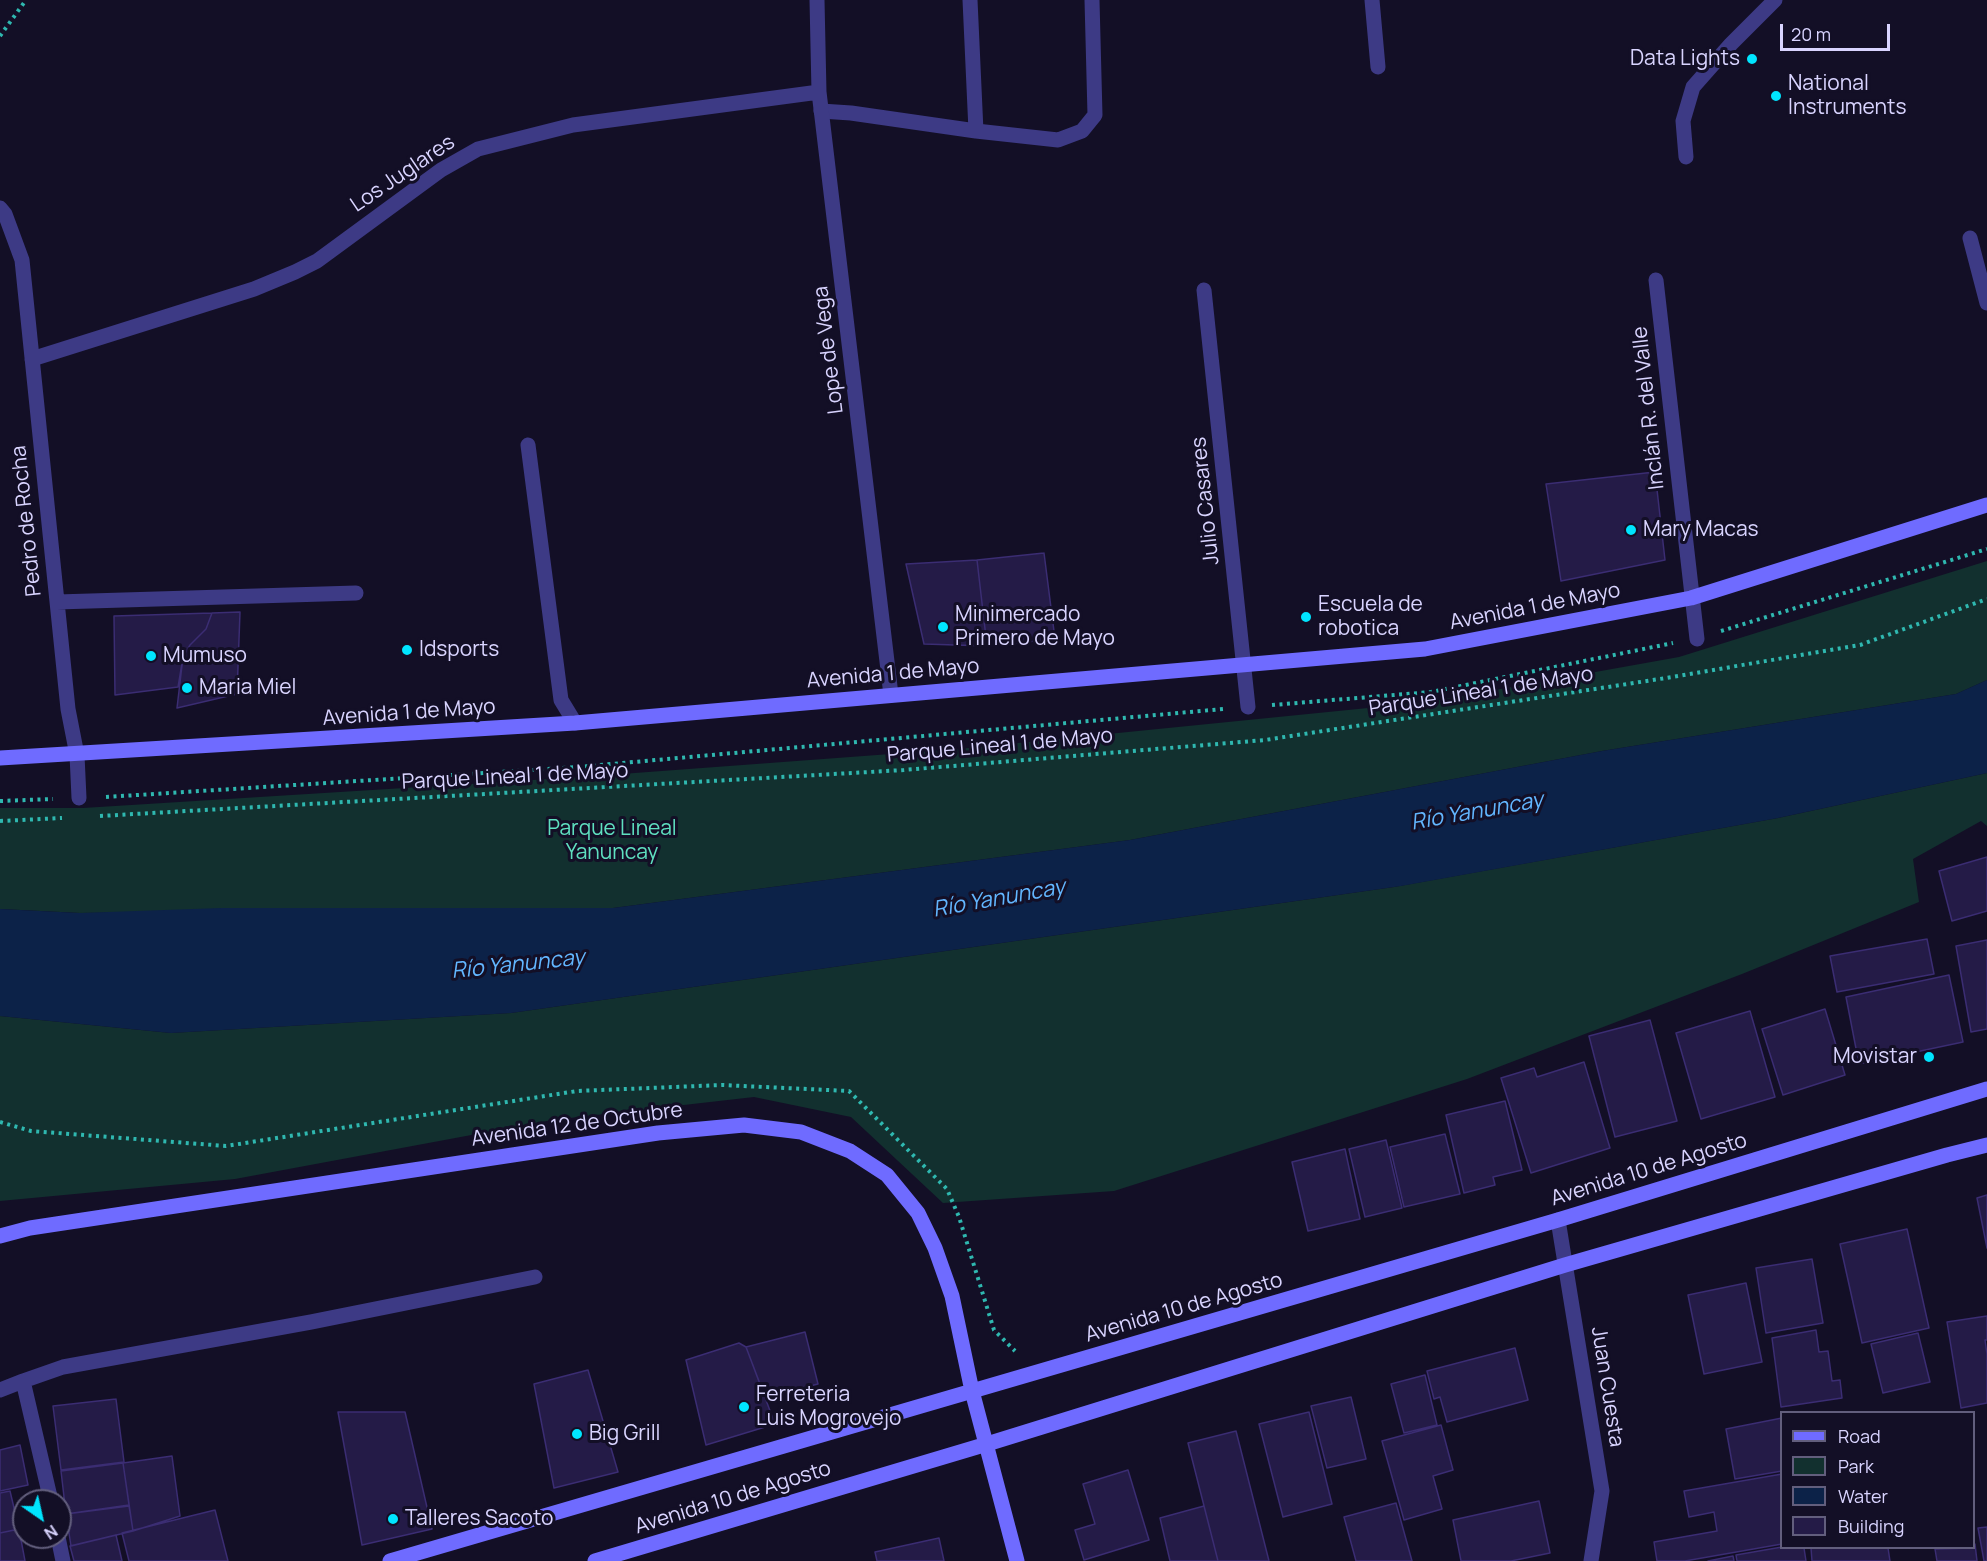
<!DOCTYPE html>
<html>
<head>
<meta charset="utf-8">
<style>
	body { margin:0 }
	#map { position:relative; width:1987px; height:1561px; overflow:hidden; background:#130f26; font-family:Manrope,sans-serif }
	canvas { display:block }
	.legend { position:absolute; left:1780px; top:1411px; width:195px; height:138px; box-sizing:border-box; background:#130f26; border:2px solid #625e7d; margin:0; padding:8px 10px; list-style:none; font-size:18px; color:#d9d4ff }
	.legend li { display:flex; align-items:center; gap:12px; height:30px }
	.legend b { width:30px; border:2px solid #625e7d }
	.north { position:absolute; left:12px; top:1489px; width:60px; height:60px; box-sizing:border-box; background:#130f26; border:2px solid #625e7d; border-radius:50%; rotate:146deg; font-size:16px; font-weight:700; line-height:24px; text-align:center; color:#d9d4ff }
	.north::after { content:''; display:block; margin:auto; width:21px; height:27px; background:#00e5ff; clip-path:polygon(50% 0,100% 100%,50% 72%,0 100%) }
	.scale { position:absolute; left:1780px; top:24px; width:110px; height:27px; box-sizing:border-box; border:3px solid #d9d4ff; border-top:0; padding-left:8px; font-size:18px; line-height:21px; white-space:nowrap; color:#d9d4ff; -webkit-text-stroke:4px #130f26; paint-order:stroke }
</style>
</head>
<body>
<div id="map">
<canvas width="1987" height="1561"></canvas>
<ul class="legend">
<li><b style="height:8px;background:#6f6bff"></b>Road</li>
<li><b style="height:16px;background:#12302f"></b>Park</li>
<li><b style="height:16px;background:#0c2248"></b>Water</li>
<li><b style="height:16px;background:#241b47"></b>Building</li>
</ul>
<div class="north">N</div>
<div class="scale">20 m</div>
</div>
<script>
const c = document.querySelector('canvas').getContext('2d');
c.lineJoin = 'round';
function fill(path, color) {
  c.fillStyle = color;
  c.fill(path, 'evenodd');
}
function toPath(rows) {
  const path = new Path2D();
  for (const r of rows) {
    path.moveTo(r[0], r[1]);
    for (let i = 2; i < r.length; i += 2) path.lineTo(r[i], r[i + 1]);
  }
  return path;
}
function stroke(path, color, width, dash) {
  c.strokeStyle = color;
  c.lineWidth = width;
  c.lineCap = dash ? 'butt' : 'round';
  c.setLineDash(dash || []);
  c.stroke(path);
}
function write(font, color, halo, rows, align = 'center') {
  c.font = font + ' Manrope,sans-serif';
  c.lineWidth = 6;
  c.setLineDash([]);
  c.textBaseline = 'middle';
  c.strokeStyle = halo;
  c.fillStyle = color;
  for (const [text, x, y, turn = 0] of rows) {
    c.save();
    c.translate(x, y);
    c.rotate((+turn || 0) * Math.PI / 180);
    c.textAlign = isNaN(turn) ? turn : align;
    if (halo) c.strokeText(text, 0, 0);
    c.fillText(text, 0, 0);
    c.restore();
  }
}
const green = toPath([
	[1987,561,1987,680,1956,694,1602,751,1130,840,613,908,80,913,0,909,0,808,83,808,581,777,958,749,1428,702,1679,657],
	[1987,773,1987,826,1981,821,1913,859,1919,902,1742,974,1467,1079,1114,1191,943,1203,851,1117,754,1097,552,1120,235,1179,0,1201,0,1016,171,1033,511,1013,1394,887,1778,818]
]);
const water = toPath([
	[1987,680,1987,773,1778,818,1401,886,511,1013,171,1033,0,1016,0,909,80,913,221,908,613,908,1130,840,1602,751,1956,694]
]);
const building = toPath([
	[1655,472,1665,560,1561,581,1546,484,1655,472],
	[1044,553,1055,639,987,646,977,560,1044,553],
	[977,560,987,646,924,644,906,564,977,560],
	[240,612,237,694,177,708,183,657,190,645,206,629,212,613,240,612],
	[212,613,206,629,190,645,183,657,178,687,115,695,114,616,212,613],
	[1987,857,1987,911,1952,921,1939,871,1987,857],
	[1927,939,1934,974,1837,992,1830,956,1927,939],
	[1987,940,1987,1029,1971,1032,1956,946,1987,940],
	[1949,975,1963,1042,1859,1064,1846,997,1949,975],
	[1825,1009,1845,1075,1783,1095,1762,1029,1825,1009],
	[1750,1011,1775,1097,1701,1119,1676,1033,1750,1011],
	[1650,1020,1677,1121,1615,1137,1589,1036,1650,1020],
	[1584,1062,1610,1148,1531,1173,1501,1078,1534,1068,1537,1077,1584,1062],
	[1505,1101,1522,1170,1493,1177,1495,1185,1464,1193,1446,1115,1505,1101],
	[1445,1134,1460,1194,1404,1207,1390,1147,1445,1134],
	[1386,1140,1402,1208,1365,1217,1349,1149,1386,1140],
	[1345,1149,1360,1219,1308,1231,1292,1162,1345,1149],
	[1987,1195,1987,1248,1977,1198,1987,1195],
	[1907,1229,1929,1328,1862,1343,1840,1244,1907,1229],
	[1812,1259,1823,1323,1766,1333,1756,1268,1812,1259],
	[1746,1283,1762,1362,1704,1374,1688,1295,1746,1283],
	[1987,1316,1987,1340,1985,1340,1987,1354,1987,1403,1961,1408,1947,1322,1987,1316],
	[1816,1330,1819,1352,1828,1351,1832,1381,1840,1380,1842,1398,1781,1407,1772,1338,1816,1330],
	[805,1332,818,1384,765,1397,746,1347,805,1332],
	[1918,1333,1930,1382,1883,1393,1871,1344,1918,1333],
	[739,1343,746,1347,775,1424,706,1445,686,1360,739,1343],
	[1515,1348,1528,1400,1447,1422,1440,1397,1434,1399,1427,1371,1515,1348],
	[588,1370,618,1472,554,1488,534,1384,588,1370],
	[1425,1375,1437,1425,1404,1433,1391,1384,1425,1375],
	[1351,1397,1366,1459,1327,1468,1311,1406,1351,1397],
	[116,1399,124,1462,61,1470,53,1406,116,1399],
	[338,1412,405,1412,432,1529,362,1545,338,1412],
	[1309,1412,1332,1504,1283,1517,1259,1424,1309,1412],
	[1782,1418,1782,1471,1735,1479,1726,1429,1782,1418],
	[1441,1425,1453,1470,1433,1476,1442,1509,1404,1520,1382,1441,1441,1425],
	[1236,1431,1269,1561,1218,1561,1188,1443,1236,1431],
	[20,1445,28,1485,0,1491,0,1450,20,1445],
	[172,1456,180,1516,133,1531,123,1463,172,1456],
	[123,1463,129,1505,66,1514,61,1471,123,1463],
	[1128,1470,1149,1540,1084,1560,1075,1530,1095,1524,1083,1484,1128,1470],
	[1782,1474,1782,1544,1685,1561,1657,1561,1654,1542,1717,1531,1714,1512,1689,1517,1684,1491,1782,1474],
	[10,1491,19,1529,0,1533,0,1493,10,1491],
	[1539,1501,1550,1553,1511,1561,1461,1561,1453,1520,1539,1501],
	[1396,1503,1412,1561,1356,1561,1344,1517,1396,1503],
	[129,1506,133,1531,71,1546,66,1514,129,1506],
	[1204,1506,1218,1561,1170,1561,1160,1518,1204,1506],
	[215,1510,228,1561,129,1561,122,1533,215,1510],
	[1987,1527,1987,1561,1984,1561,1978,1528,1987,1527],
	[19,1529,25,1561,0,1561,0,1533,19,1529],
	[116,1535,122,1561,74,1561,70,1546,116,1535],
	[939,1538,944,1561,877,1561,875,1552,939,1538],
	[1974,1544,1975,1544,1977,1561,1937,1561,1935,1549,1974,1548,1974,1544],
	[1782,1547,1804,1548,1806,1561,1737,1561,1736,1555,1782,1547],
	[1811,1548,1888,1548,1890,1561,1812,1561,1811,1548],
	[1733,1556,1734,1561,1708,1561,1733,1556]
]);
const path = toPath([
	[0,36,26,0],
	[1721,631,1987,549],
	[1272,705,1431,692,1673,643],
	[106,797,578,767,1223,709],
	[0,801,53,799],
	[100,816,904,770,1265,740,1666,678,1860,645,1987,599],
	[0,821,62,818],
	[0,1122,31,1131,226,1146,577,1091,722,1085,849,1091,947,1189,959,1217,994,1330,1015,1351]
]);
const lane = toPath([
	[970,0,976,131],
	[821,111,851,113,976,131,1058,140,1082,131,1095,115,1092,0],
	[1686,157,1683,121,1693,87,1731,44,1775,0]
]);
const street = toPath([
	[817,0,819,92,891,695],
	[1372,0,1378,67],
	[0,208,5,214,22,260,68,709,77,755,79,798],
	[1970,238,1987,303],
	[1656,280,1697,639],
	[1204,290,1248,707],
	[32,359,254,289,295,272,317,261,441,170,478,149,573,125,819,92],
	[528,445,561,700,575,723],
	[57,602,356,593],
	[1558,1220,1602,1491,1591,1561],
	[23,1381,63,1367,311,1322,535,1277],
	[0,1390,23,1381,51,1501],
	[58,1537,63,1561]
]);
const secondary = toPath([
	[0,758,575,723,1425,649,1691,598,1987,505],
	[0,1236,30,1228,658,1133,744,1125,801,1132,850,1151,887,1175,918,1213,935,1248,952,1296,972,1391,1017,1561],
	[390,1561,1558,1220,1987,1089],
	[595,1561,987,1444,1565,1265,1947,1155,1987,1145]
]);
const markers = [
	[1752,59,6,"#00e5ff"],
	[1776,96,6,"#00e5ff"],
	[1631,530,6,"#00e5ff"],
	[1306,617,6,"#00e5ff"],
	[943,627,6,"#00e5ff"],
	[407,650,6,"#00e5ff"],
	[151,656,6,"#00e5ff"],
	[187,688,6,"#00e5ff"],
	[1929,1057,6,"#00e5ff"],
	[744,1407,6,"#00e5ff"],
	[577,1434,6,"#00e5ff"],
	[393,1519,6,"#00e5ff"]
];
const poiNames = [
	["Data Lights",1740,59,"right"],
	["National",1788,84],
	["Instruments",1788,108],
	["Mary Macas",1643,530],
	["Escuela de",1318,605],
	["robotica",1318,629],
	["Minimercado",955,615],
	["Primero de Mayo",955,639],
	["Idsports",419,650],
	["Mumuso",163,656],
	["Maria Miel",199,688],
	["Movistar",1917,1057,"right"],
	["Ferreteria",756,1395],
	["Luis Mogrovejo",756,1419],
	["Big Grill",589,1434],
	["Talleres Sacoto",405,1519]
];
const streetNames = [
	["Los Juglares",403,174,-34],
	["Lope de Vega",829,350,-97],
	["Inclán R. del Valle",1649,408,-96],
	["Julio Casares",1206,501,-96],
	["Pedro de Rocha",27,521,-96],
	["Avenida 1 de Mayo",1535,607,-11],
	["Avenida 1 de Mayo",893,674,-5],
	["Parque Lineal 1 de Mayo",1481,692,-9],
	["Avenida 1 de Mayo",409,713,-4],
	["Parque Lineal 1 de Mayo",1000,746,-5],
	["Parque Lineal 1 de Mayo",515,777,-3],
	["Avenida 12 de Octubre",577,1125,-8],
	["Avenida 10 de Agosto",1649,1170,-17],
	["Avenida 10 de Agosto",1184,1308,-16],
	["Juan Cuesta",1607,1387,81],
	["Avenida 10 de Agosto",733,1498,-17]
];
const parkNames = [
	["Parque Lineal",612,829],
	["Yanuncay",612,853]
];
const waterNames = [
	["Río Yanuncay",1477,812,-10],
	["Río Yanuncay",999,899,-10],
	["Río Yanuncay",518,965,-6]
];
fill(green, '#12302f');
fill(water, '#0c2248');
fill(building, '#241b47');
stroke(building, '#3b2d73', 1.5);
stroke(path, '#2fb8b0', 4, [3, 4.5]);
stroke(lane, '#3d3a85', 15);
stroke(street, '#3d3a85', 15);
stroke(secondary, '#6f6bff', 15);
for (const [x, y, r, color] of markers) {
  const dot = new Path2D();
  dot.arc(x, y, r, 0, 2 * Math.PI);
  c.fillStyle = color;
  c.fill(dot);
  stroke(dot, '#130f26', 2);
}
write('21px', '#d9d4ff', '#130f26', poiNames, 'left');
write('21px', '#d9d4ff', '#130f26', streetNames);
write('21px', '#5fe0c0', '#130f26', parkNames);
write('italic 22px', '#62b6ff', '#130f26', waterNames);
</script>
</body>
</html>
